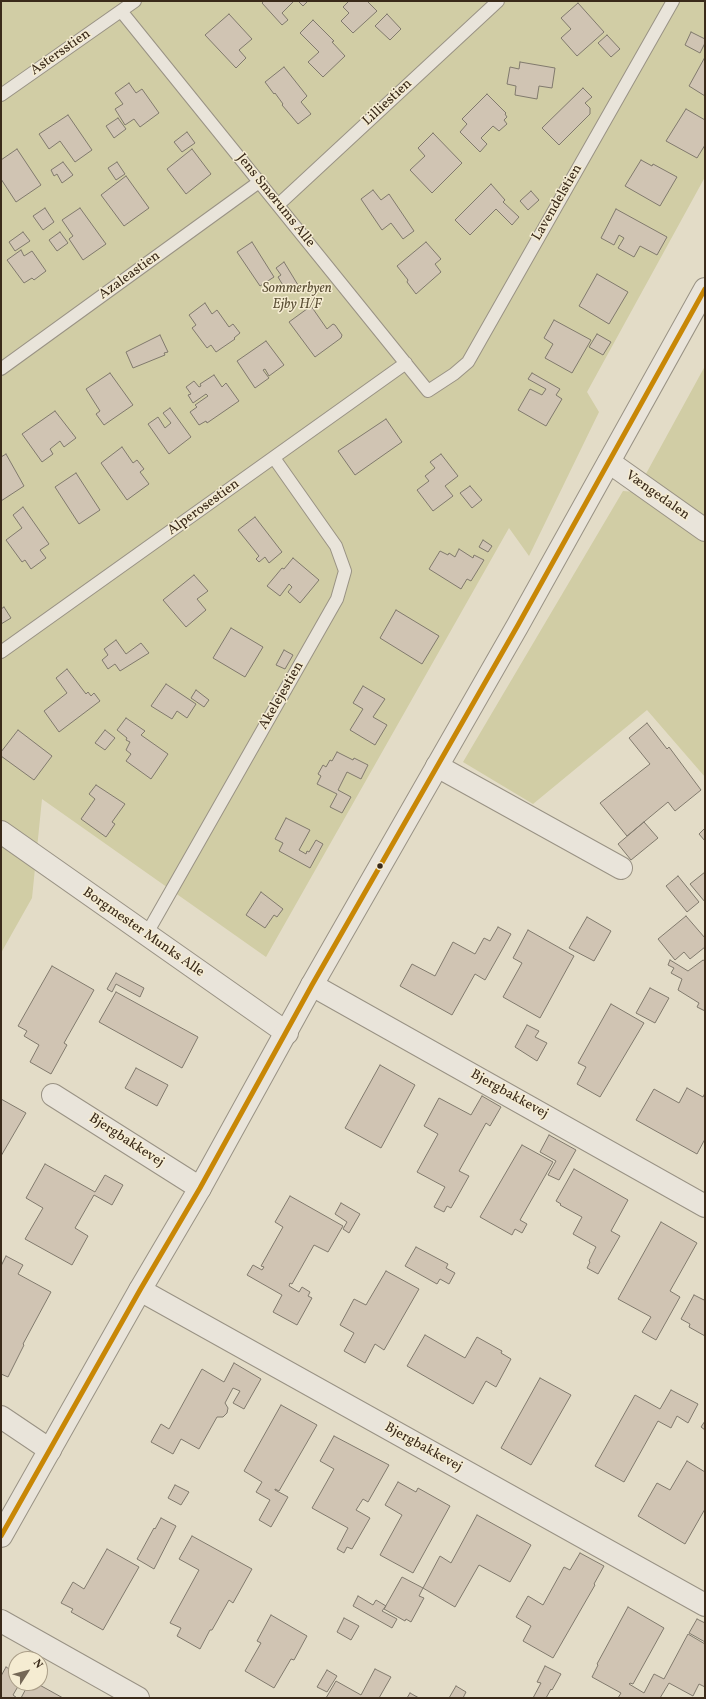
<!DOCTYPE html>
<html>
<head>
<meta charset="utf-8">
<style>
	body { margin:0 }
	#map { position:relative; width:706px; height:1699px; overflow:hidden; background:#e3dcc7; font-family:Vollkorn,serif }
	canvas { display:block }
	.frame { position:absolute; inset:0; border:2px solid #3a2a1a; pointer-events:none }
	.north { position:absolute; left:8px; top:1651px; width:40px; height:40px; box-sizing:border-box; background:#f5ecd2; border:1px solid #aa9e88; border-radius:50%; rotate:54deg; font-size:11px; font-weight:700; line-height:16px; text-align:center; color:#3a2a1a }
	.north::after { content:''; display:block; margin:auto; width:14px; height:18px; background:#756857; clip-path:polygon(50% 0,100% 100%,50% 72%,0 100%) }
</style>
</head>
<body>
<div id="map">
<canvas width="706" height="1699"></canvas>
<div class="frame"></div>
<div class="north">N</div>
</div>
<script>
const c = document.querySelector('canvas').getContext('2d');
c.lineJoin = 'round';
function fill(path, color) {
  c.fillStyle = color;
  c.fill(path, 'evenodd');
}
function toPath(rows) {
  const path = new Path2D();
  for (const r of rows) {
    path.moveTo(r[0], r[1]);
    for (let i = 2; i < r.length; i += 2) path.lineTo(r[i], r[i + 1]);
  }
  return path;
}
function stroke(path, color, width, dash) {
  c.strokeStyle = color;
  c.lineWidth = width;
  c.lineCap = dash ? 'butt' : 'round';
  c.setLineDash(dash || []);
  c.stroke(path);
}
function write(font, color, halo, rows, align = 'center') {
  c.font = font + ' Vollkorn,serif';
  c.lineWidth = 3;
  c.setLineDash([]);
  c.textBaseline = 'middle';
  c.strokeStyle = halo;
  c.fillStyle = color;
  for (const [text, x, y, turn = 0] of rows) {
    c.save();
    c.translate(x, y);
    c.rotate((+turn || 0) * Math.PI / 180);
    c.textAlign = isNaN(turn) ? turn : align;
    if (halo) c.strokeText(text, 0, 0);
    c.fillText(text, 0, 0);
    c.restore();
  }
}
const green = toPath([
	[1,1,705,1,705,177,587,392,599,412,529,556,509,528,266,957,42,799,32,898,1,953],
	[705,366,705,777,647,710,533,804,463,762,623,491,636,492]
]);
const building = toPath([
	[264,1,294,1,282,13,288,20,282,25,262,3,264,1],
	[298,1,308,1,303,6,298,1],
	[349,1,367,1,377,11,353,33,341,21,349,13,343,7,349,1],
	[578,3,604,32,577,56,561,38,571,29,561,18,578,3],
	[229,14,252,39,239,50,246,58,236,68,205,35,229,14],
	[387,14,401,29,390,40,375,26,387,14],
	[313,20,334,41,332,42,345,56,323,77,308,62,319,52,300,33,313,20],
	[691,32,705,39,705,43,700,53,685,45,691,32],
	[607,35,620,49,611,57,598,43,607,35],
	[705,57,705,96,689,86,705,57],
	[520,62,555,68,552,88,539,86,537,99,515,95,516,86,507,84,510,67,519,69,520,62],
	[284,67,307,96,301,102,311,114,298,124,282,105,283,104,275,93,274,94,265,82,284,67],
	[129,83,136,93,142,89,159,113,140,127,134,119,125,125,115,109,123,104,115,93,129,83],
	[583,88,592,97,585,103,590,108,590,114,559,145,542,128,583,88],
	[487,94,506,113,505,114,507,117,504,120,507,124,499,131,493,126,481,138,487,144,480,152,460,132,467,124,462,119,487,94],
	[686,109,705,120,705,145,697,158,666,141,686,109],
	[68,115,92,150,75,162,60,141,49,149,39,134,68,115],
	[118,118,126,129,114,138,106,126,118,118],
	[187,132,195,143,182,152,174,142,187,132],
	[433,133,462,163,432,193,410,170,425,156,418,148,433,133],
	[17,149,41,185,16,202,1,179,1,160,17,149],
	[192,149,211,174,186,194,167,169,192,149],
	[641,160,652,166,653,164,677,177,660,206,625,186,641,160],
	[63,162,73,175,62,183,57,174,54,176,51,170,63,162],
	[117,162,125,174,116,180,108,168,117,162],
	[126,176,149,208,124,226,101,195,126,176],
	[491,184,505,200,503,202,519,217,512,225,496,209,470,235,455,220,491,184],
	[373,190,381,200,389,194,414,231,403,239,391,223,382,230,361,199,373,190],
	[531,191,539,200,528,210,520,201,531,191],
	[45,208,54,222,43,230,33,216,45,208],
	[80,208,106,244,83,260,69,239,73,236,62,220,80,208],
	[616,209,667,237,657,255,640,246,634,257,618,248,624,238,619,235,614,245,601,238,616,209],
	[23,232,30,241,15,251,9,242,23,232],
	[60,232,68,243,57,251,49,240,60,232],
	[252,242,274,277,260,286,237,252,252,242],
	[426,242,441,259,435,264,441,272,416,294,407,282,408,280,397,266,426,242],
	[21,250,24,256,32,251,46,271,34,280,32,278,24,283,7,260,21,250],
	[284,262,298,285,287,292,278,277,281,275,276,268,284,262],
	[597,274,628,292,609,324,579,306,597,274],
	[205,303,212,314,217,310,229,327,233,324,240,333,234,338,235,339,216,352,211,345,207,348,192,328,196,325,189,315,205,303],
	[311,306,327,329,333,324,335,325,342,335,341,338,315,357,289,322,311,306],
	[554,320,591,340,572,373,545,358,553,344,544,338,554,320],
	[597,334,611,342,603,355,589,347,597,334],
	[160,335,168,352,164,353,165,355,133,368,126,352,160,335],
	[266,341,284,365,269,376,265,369,263,370,269,378,255,388,237,361,266,341],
	[110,373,133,405,104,425,96,414,100,411,86,389,110,373],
	[532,373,560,389,556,395,562,399,546,426,518,410,530,389,542,395,546,389,528,379,532,373],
	[214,375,222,387,226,383,239,401,207,423,206,421,199,425,190,412,197,407,195,405,208,396,206,394,193,403,188,395,191,394,186,387,194,381,199,387,201,386,200,384,214,375],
	[170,408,191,437,169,454,148,424,158,417,165,428,171,423,163,413,170,408],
	[55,411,76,438,64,447,60,441,50,449,53,454,42,462,22,434,55,411],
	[386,419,402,442,355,475,338,451,386,419],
	[122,447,133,463,137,460,144,469,140,472,149,484,127,500,101,463,122,447],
	[6,454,24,486,1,501,1,457,6,454],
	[441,454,458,476,445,486,453,496,433,511,417,490,429,481,425,476,435,468,430,462,441,454],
	[76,473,100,510,79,524,55,487,76,473],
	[470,486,482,500,472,508,460,493,470,486],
	[23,507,49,544,40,550,46,558,31,569,25,560,22,562,6,540,22,528,13,515,23,507],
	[255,517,282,552,269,563,265,557,259,562,256,559,259,556,238,530,255,517],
	[483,540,492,546,488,552,479,547,483,540],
	[459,549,473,558,474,555,484,560,471,581,467,579,461,589,429,569,440,551,448,555,449,553,455,557,459,549],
	[293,558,319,580,300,603,288,592,292,587,289,584,280,596,267,586,282,568,284,569,293,558],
	[194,575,208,591,197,599,206,610,186,627,163,600,194,575],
	[4,607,11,618,1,624,1,609,4,607],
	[396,610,439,636,422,664,380,638,396,610],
	[231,628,263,647,245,677,213,658,231,628],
	[116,640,126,654,141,643,149,653,120,671,115,664,108,669,102,660,108,655,104,649,116,640],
	[284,650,293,655,285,669,276,665,284,650],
	[67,669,86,694,88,692,91,696,94,693,100,701,59,732,44,711,67,693,56,678,67,669],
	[166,684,196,704,187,718,177,711,172,719,151,706,166,684],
	[363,686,385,699,373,717,387,725,375,745,350,730,363,709,353,703,363,686],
	[196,690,209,700,204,707,191,698,196,690],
	[126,718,145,731,141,735,168,754,151,779,126,761,131,754,126,750,130,742,126,740,127,738,117,730,126,718],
	[647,723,667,749,669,747,701,790,675,811,668,802,627,836,600,803,650,764,629,738,647,723],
	[18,730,52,756,34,780,1,756,1,752,18,730],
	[105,730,115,738,105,750,95,743,105,730],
	[337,752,353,760,354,758,368,765,361,779,347,772,338,790,351,797,342,813,330,807,337,794,317,784,321,776,318,774,323,765,326,767,330,760,332,761,337,752],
	[96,785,125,804,112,822,115,824,106,837,81,819,95,799,89,794,96,785],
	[286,818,310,830,299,850,306,854,307,851,309,852,316,840,323,844,310,868,279,851,283,843,275,839,286,818],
	[644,822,658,838,631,860,618,844,644,822],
	[705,828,705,841,699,834,705,828],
	[705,872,705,902,690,884,705,872],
	[678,876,699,902,687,912,666,886,678,876],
	[261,892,283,909,277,917,274,915,265,928,246,915,261,892],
	[686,916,705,938,705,947,690,959,684,952,675,960,658,939,686,916],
	[587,917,611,931,594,961,569,948,587,917],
	[498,927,511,934,485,980,475,974,452,1015,400,986,412,964,435,976,453,942,475,954,484,938,490,941,498,927],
	[528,930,574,956,540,1018,503,997,522,963,513,958,528,930],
	[670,960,688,971,703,960,705,961,705,1011,697,1007,699,1003,678,990,682,979,671,973,674,968,668,965,670,960],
	[52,966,94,990,64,1043,67,1045,51,1074,30,1062,39,1045,24,1036,27,1031,18,1026,52,966],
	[116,973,144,988,140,997,116,984,112,992,107,989,116,973],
	[650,988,669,998,655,1023,636,1013,650,988],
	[116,992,198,1037,182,1068,99,1022,116,992],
	[611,1004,644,1023,600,1097,577,1084,586,1067,578,1063,611,1004],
	[527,1025,539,1031,535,1037,547,1043,537,1061,515,1047,527,1025],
	[380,1065,415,1085,381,1148,345,1128,380,1065],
	[136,1068,168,1085,157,1106,125,1088,136,1068],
	[687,1088,703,1097,705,1093,705,1139,697,1154,636,1120,654,1089,679,1103,687,1088],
	[482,1096,501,1107,490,1126,486,1123,459,1171,469,1176,451,1208,447,1206,444,1212,434,1207,445,1187,417,1172,438,1134,424,1126,439,1098,471,1115,482,1096],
	[1,1099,26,1113,1,1156,1,1099],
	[549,1135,576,1150,559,1180,548,1175,556,1161,540,1152,549,1135],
	[522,1145,553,1162,520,1220,527,1224,522,1233,515,1229,512,1235,480,1217,522,1145],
	[45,1164,95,1192,105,1175,123,1185,112,1205,94,1195,75,1228,88,1236,72,1265,25,1239,43,1208,26,1198,45,1164],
	[574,1169,628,1200,611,1231,620,1236,598,1274,587,1268,590,1262,589,1261,596,1247,573,1234,582,1217,560,1205,561,1204,556,1201,574,1169],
	[290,1196,343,1226,328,1252,314,1245,292,1284,290,1283,289,1286,299,1292,302,1287,310,1292,308,1296,312,1298,297,1325,273,1312,282,1295,247,1275,253,1265,262,1270,264,1267,261,1266,283,1227,275,1222,290,1196],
	[341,1203,360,1214,349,1233,343,1229,347,1222,335,1214,341,1203],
	[661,1222,697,1243,670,1291,680,1297,656,1340,642,1332,651,1317,618,1299,661,1222],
	[416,1247,448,1264,446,1268,455,1273,449,1284,440,1279,437,1284,405,1266,416,1247],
	[6,1256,23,1265,18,1274,51,1292,23,1344,24,1345,8,1377,1,1374,1,1266,6,1256],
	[386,1271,419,1289,384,1350,375,1344,365,1363,344,1351,354,1333,340,1325,354,1299,366,1305,386,1271],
	[694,1295,704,1300,705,1298,705,1336,689,1327,690,1324,681,1319,694,1295],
	[425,1335,465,1358,477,1337,502,1351,501,1353,511,1359,496,1387,486,1381,473,1404,407,1366,425,1335],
	[234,1363,261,1379,244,1409,233,1403,240,1391,233,1388,225,1403,228,1408,227,1413,223,1417,217,1417,199,1449,181,1439,173,1454,151,1442,161,1424,169,1429,202,1369,224,1382,234,1363],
	[540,1378,571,1395,531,1465,501,1448,540,1378],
	[671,1390,698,1404,688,1423,677,1416,671,1428,658,1421,624,1482,595,1466,635,1395,660,1409,671,1390],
	[281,1405,317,1425,279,1491,275,1489,275,1490,288,1497,271,1527,259,1520,270,1500,256,1492,262,1482,244,1471,281,1405],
	[705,1421,705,1430,701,1427,705,1421],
	[334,1436,389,1465,368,1502,363,1499,356,1510,370,1518,352,1549,347,1547,344,1553,337,1549,348,1528,312,1508,334,1469,320,1461,334,1436],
	[687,1461,705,1472,705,1509,685,1544,638,1516,657,1483,670,1490,687,1461],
	[398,1482,416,1492,418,1488,450,1506,413,1573,380,1555,402,1515,385,1505,398,1482],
	[175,1485,189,1492,181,1505,168,1498,175,1485],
	[477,1515,531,1545,510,1582,479,1565,455,1607,423,1588,419,1596,424,1598,411,1622,406,1619,405,1621,384,1609,402,1577,423,1588,440,1556,451,1563,477,1515],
	[161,1518,176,1526,154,1569,137,1559,154,1528,155,1529,161,1518],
	[192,1536,252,1569,233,1603,229,1600,212,1630,210,1630,200,1649,177,1636,181,1628,170,1623,199,1570,179,1559,192,1536],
	[107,1549,139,1567,103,1630,71,1612,73,1609,61,1603,73,1582,84,1589,107,1549],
	[580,1553,604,1566,594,1584,595,1585,553,1658,523,1641,531,1626,516,1617,528,1596,543,1605,564,1567,570,1570,580,1553],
	[358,1596,373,1605,376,1600,386,1606,382,1611,397,1619,392,1628,353,1606,358,1596],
	[628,1607,664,1628,633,1684,630,1683,629,1684,644,1693,654,1674,664,1679,688,1634,705,1644,705,1687,699,1684,693,1696,669,1683,660,1698,618,1698,621,1693,592,1677,598,1665,597,1664,628,1607],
	[271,1615,307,1636,294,1660,291,1659,274,1688,245,1671,261,1643,257,1641,271,1615],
	[344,1618,359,1626,351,1640,337,1632,344,1618],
	[697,1619,705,1623,705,1642,689,1633,697,1619],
	[545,1666,561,1674,552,1690,551,1689,546,1698,533,1698,541,1683,537,1682,545,1666],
	[6,1667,16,1673,16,1683,20,1683,13,1695,17,1698,1,1698,1,1676,6,1667],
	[375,1669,391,1677,379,1698,326,1698,336,1681,361,1695,375,1669],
	[327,1670,337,1676,327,1692,317,1687,327,1670],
	[29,1683,36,1683,63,1698,21,1698,29,1683],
	[456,1686,466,1692,463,1698,449,1698,456,1686],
	[410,1693,419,1698,407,1698,410,1693]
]);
const service = toPath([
	[121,11,428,391,454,374,468,362,673,1],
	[1,95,135,1],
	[278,205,498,1],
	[1,369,259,182],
	[1,652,406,363],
	[146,935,337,599,345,571,336,546,274,458]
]);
const minor = toPath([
	[609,462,705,530],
	[437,766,621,868],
	[1,832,287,1033],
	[312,985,705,1206],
	[53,1095,200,1188],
	[140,1290,705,1605],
	[1,1417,50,1450],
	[1,1621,138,1698]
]);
const tertiary = toPath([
	[1,1536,140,1290,200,1188,312,985,518,625,705,289]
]);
const bus1 = toPath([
	[1,1536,140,1290,200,1188,312,985,518,625,705,289]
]);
const markers = [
	[380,866,3.5,"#3a2a1a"]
];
const streetNames = [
	["Astersstien",61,53,-35],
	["Lilliestien",388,103,-43],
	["Jens Smørums Alle",275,201,51],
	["Lavendelstien",558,203,-60],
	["Azaleastien",130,276,-36],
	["Vængedalen",657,496,35],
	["Alperosestien",204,508,-36],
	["Akelejestien",282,696,-60],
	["Borgmester Munks Alle",143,933,35],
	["Bjergbakkevej",509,1095,29],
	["Bjergbakkevej",126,1141,33],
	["Bjergbakkevej",423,1448,29]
];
const parkNames = [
	["Sommerbyen",297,289],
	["Ejby H/F",297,305]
];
fill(green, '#d1cda5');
fill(building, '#d0c4b3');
stroke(building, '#817a6d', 1);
stroke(service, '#999284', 14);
stroke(minor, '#999284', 24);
stroke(tertiary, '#999284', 24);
stroke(service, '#e9e4da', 12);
stroke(minor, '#e9e4da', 22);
stroke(tertiary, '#e9e4da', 22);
stroke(bus1, '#c88706', 5);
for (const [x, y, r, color] of markers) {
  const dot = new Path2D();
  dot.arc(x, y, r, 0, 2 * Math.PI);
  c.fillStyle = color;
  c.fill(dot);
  stroke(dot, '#f5ecd2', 1.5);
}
write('14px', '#3a2a1a', '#f5ecd2', streetNames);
write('italic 14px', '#5c5036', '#f5ecd2', parkNames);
</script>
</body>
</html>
